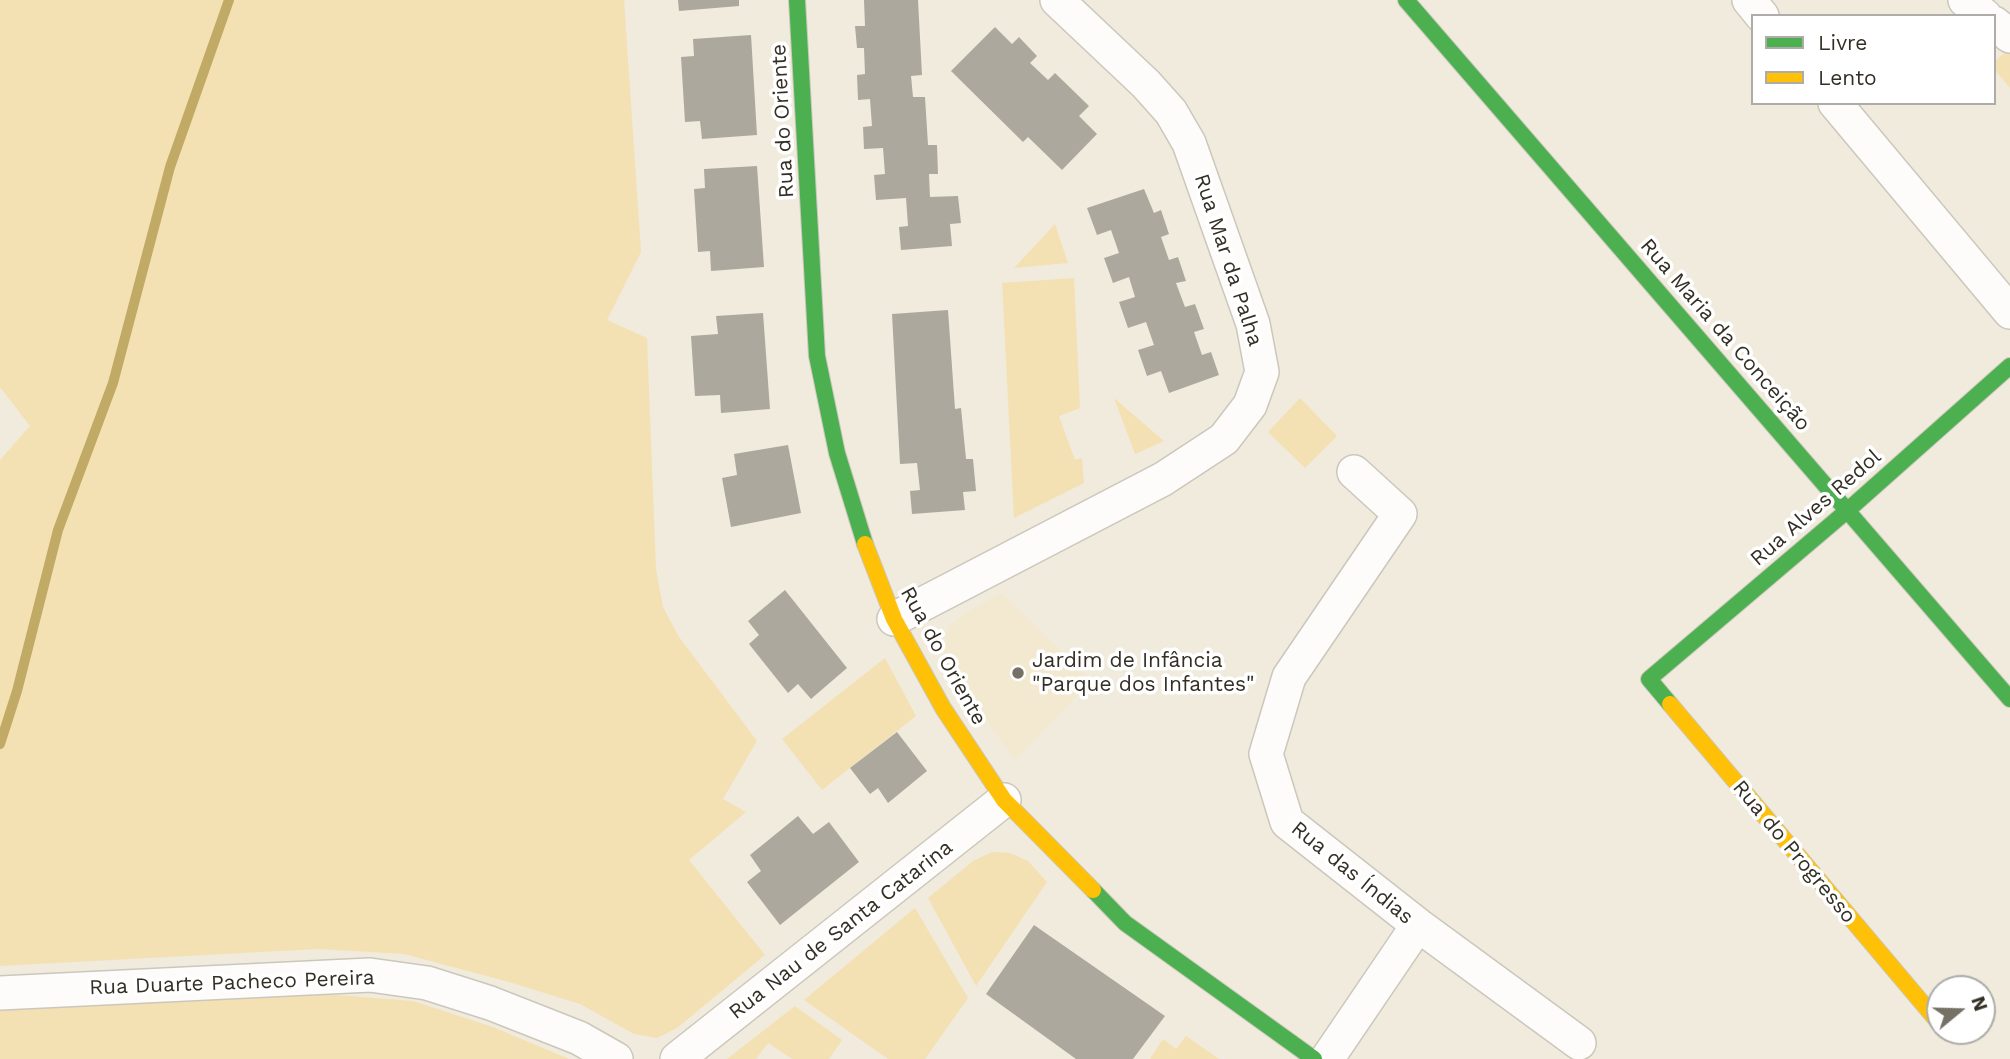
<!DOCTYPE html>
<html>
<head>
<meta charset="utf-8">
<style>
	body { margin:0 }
	#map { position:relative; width:2010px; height:1059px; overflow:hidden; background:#f0ebdd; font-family:"Work Sans",sans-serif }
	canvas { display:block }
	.legend { position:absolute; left:1751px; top:14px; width:245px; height:91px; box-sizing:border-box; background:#fff; border:2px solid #adaca8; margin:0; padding:9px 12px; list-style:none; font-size:21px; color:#332f25 }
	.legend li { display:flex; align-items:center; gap:14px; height:35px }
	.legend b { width:35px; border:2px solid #adaca8 }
	.north { position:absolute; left:1926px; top:975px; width:70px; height:70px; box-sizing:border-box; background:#fff; border:2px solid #adaca8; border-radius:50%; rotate:71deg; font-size:19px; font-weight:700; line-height:28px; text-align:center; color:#332f25 }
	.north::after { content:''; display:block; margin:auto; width:24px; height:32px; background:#757165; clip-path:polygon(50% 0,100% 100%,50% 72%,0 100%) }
</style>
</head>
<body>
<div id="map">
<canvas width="2010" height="1059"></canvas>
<ul class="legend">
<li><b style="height:9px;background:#4caf50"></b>Livre</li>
<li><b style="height:9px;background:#ffc107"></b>Lento</li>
</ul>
<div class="north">N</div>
</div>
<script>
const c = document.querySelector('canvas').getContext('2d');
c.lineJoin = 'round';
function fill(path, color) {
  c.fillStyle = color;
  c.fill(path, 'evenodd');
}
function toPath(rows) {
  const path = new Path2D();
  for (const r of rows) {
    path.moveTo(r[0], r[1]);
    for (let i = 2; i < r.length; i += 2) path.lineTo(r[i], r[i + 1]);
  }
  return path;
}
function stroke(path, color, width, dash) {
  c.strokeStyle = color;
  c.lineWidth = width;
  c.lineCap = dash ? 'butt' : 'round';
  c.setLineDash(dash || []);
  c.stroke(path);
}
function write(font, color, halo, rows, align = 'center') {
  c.font = font + ' "Work Sans",sans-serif';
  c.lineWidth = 7;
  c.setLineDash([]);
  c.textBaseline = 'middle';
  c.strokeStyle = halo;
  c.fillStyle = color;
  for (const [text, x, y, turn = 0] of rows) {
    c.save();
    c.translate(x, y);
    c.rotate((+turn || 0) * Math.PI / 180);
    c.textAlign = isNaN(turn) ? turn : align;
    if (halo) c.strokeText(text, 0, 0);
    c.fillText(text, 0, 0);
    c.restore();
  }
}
const built = toPath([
	[1002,593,1091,681,1015,761,948,665,944,646,949,626,968,611]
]);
const green = toPath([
	[0,0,624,0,641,252,607,320,647,338,656,569,663,607,679,637,757,741,723,799,746,812,689,860,765,955,677,1028,657,1038,634,1034,580,1004,509,982,404,954,318,949,0,966,0,460,30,426,0,387],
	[2010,48,2010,88,1994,69,1994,62],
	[1055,224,1068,263,1014,268],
	[1074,278,1080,408,1059,416,1075,460,1082,458,1084,483,1014,518,1002,283],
	[1114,398,1164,441,1135,454],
	[1300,398,1337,436,1305,468,1268,432],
	[885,658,916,716,822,790,782,739],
	[992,852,1010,853,1028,861,1047,882,976,986,928,898,973,861],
	[915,908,968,998,925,1059,888,1059,804,1000],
	[337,995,413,1001,493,1027,569,1059,0,1059,0,1009,231,996],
	[795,1006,842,1040,829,1059,792,1059,768,1043,756,1059,727,1059],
	[1186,1036,1219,1059,1150,1059,1163,1039,1176,1049]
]);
const stream = toPath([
	[0,744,17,691,58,530,113,383,170,167,229,0]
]);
const building = toPath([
	[678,0,739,0,739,6,679,11],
	[864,0,918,0,922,75,911,76,913,97,925,97,928,145,937,145,938,174,929,174,930,197,958,196,961,223,950,224,952,246,901,250,899,227,908,226,906,198,876,200,874,175,885,174,883,148,864,149,863,127,872,126,870,99,858,100,857,75,865,74,864,48,857,48,855,26,865,26],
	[995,27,1012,44,1019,37,1037,56,1030,63,1048,80,1055,73,1089,106,1079,116,1097,134,1062,170,1028,137,1023,142,951,71],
	[751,35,757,135,702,139,700,121,685,122,681,57,694,56,693,39],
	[757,166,764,267,711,271,710,251,698,252,694,189,705,188,704,169],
	[1144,189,1154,213,1161,210,1169,234,1161,237,1169,260,1178,257,1186,281,1176,283,1185,307,1195,304,1204,329,1194,332,1202,355,1211,352,1219,375,1169,393,1161,371,1147,376,1138,350,1154,345,1146,322,1128,328,1119,302,1135,297,1129,277,1113,283,1104,258,1119,253,1111,230,1097,235,1087,208],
	[948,310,955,409,961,408,966,459,973,459,976,491,963,492,965,510,912,514,910,491,920,490,917,463,900,464,892,314],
	[763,313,770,409,721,413,720,395,695,396,691,336,718,334,716,316],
	[788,445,801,513,731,527,722,478,737,475,734,454],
	[785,590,847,668,811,699,798,684,788,693,749,644,759,635,748,621],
	[897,732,927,771,888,803,878,788,870,794,850,768],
	[798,816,813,834,829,822,859,862,780,925,747,882,761,871,750,855],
	[1034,925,1165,1016,1133,1059,1076,1059,986,994]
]);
const street = toPath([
	[1749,0,1762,16],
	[1965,0,1985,16],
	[1994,23,2010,36],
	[1835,103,2010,312],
	[1354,472,1400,514,1289,677,1266,754,1287,822,1418,925,1579,1043],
	[894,619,1163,479,1224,439,1250,405,1262,372,1253,324,1189,143,1171,112,1146,84,1057,0],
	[0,993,370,975,427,983,490,1003,579,1038,616,1059],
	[677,1059,1004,800],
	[1327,1059,1418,925]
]);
const fast = toPath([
	[797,0,817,356,837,453,865,544],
	[1406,0,2010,699],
	[1670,704,1649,679,1848,510,2010,366],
	[1093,890,1125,923,1314,1059]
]);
const slow = toPath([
	[865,544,894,619,943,708,1004,800,1093,890],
	[1670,704,1940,1024]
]);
const markers = [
	[1018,673,7,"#757165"]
];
const streetNames = [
	["Rua do Oriente",783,121,-93],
	["Rua Mar da Palha",1228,260,72],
	["Rua Maria da Conceição",1725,335,49],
	["Rua Alves Redol",1816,508,-41],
	["Rua do Oriente",943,656,61],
	["Rua do Progresso",1794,852,50],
	["Rua das Índias",1352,873,39],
	["Rua Nau de Santa Catarina",841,930,-38],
	["Rua Duarte Pacheco Pereira",232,983,-2]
];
const poiNames = [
	["Jardim de Infância",1032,661],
	["\"Parque dos Infantes\"",1032,685]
];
fill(built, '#f2e9d0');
fill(green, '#f3e1b3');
stroke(stream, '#c1aa65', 10);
fill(building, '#aca89d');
stroke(street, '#cbc7bc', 36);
stroke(fast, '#cbc7bc', 18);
stroke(slow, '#cbc7bc', 18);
stroke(street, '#fdfcfa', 33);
stroke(fast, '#4caf50', 16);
stroke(slow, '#ffc107', 16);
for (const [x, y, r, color] of markers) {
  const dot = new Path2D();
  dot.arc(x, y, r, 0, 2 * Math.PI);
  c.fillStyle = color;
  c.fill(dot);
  stroke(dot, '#fff', 2.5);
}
write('21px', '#332f25', '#fff', streetNames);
write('21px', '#332f25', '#fff', poiNames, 'left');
</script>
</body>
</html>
